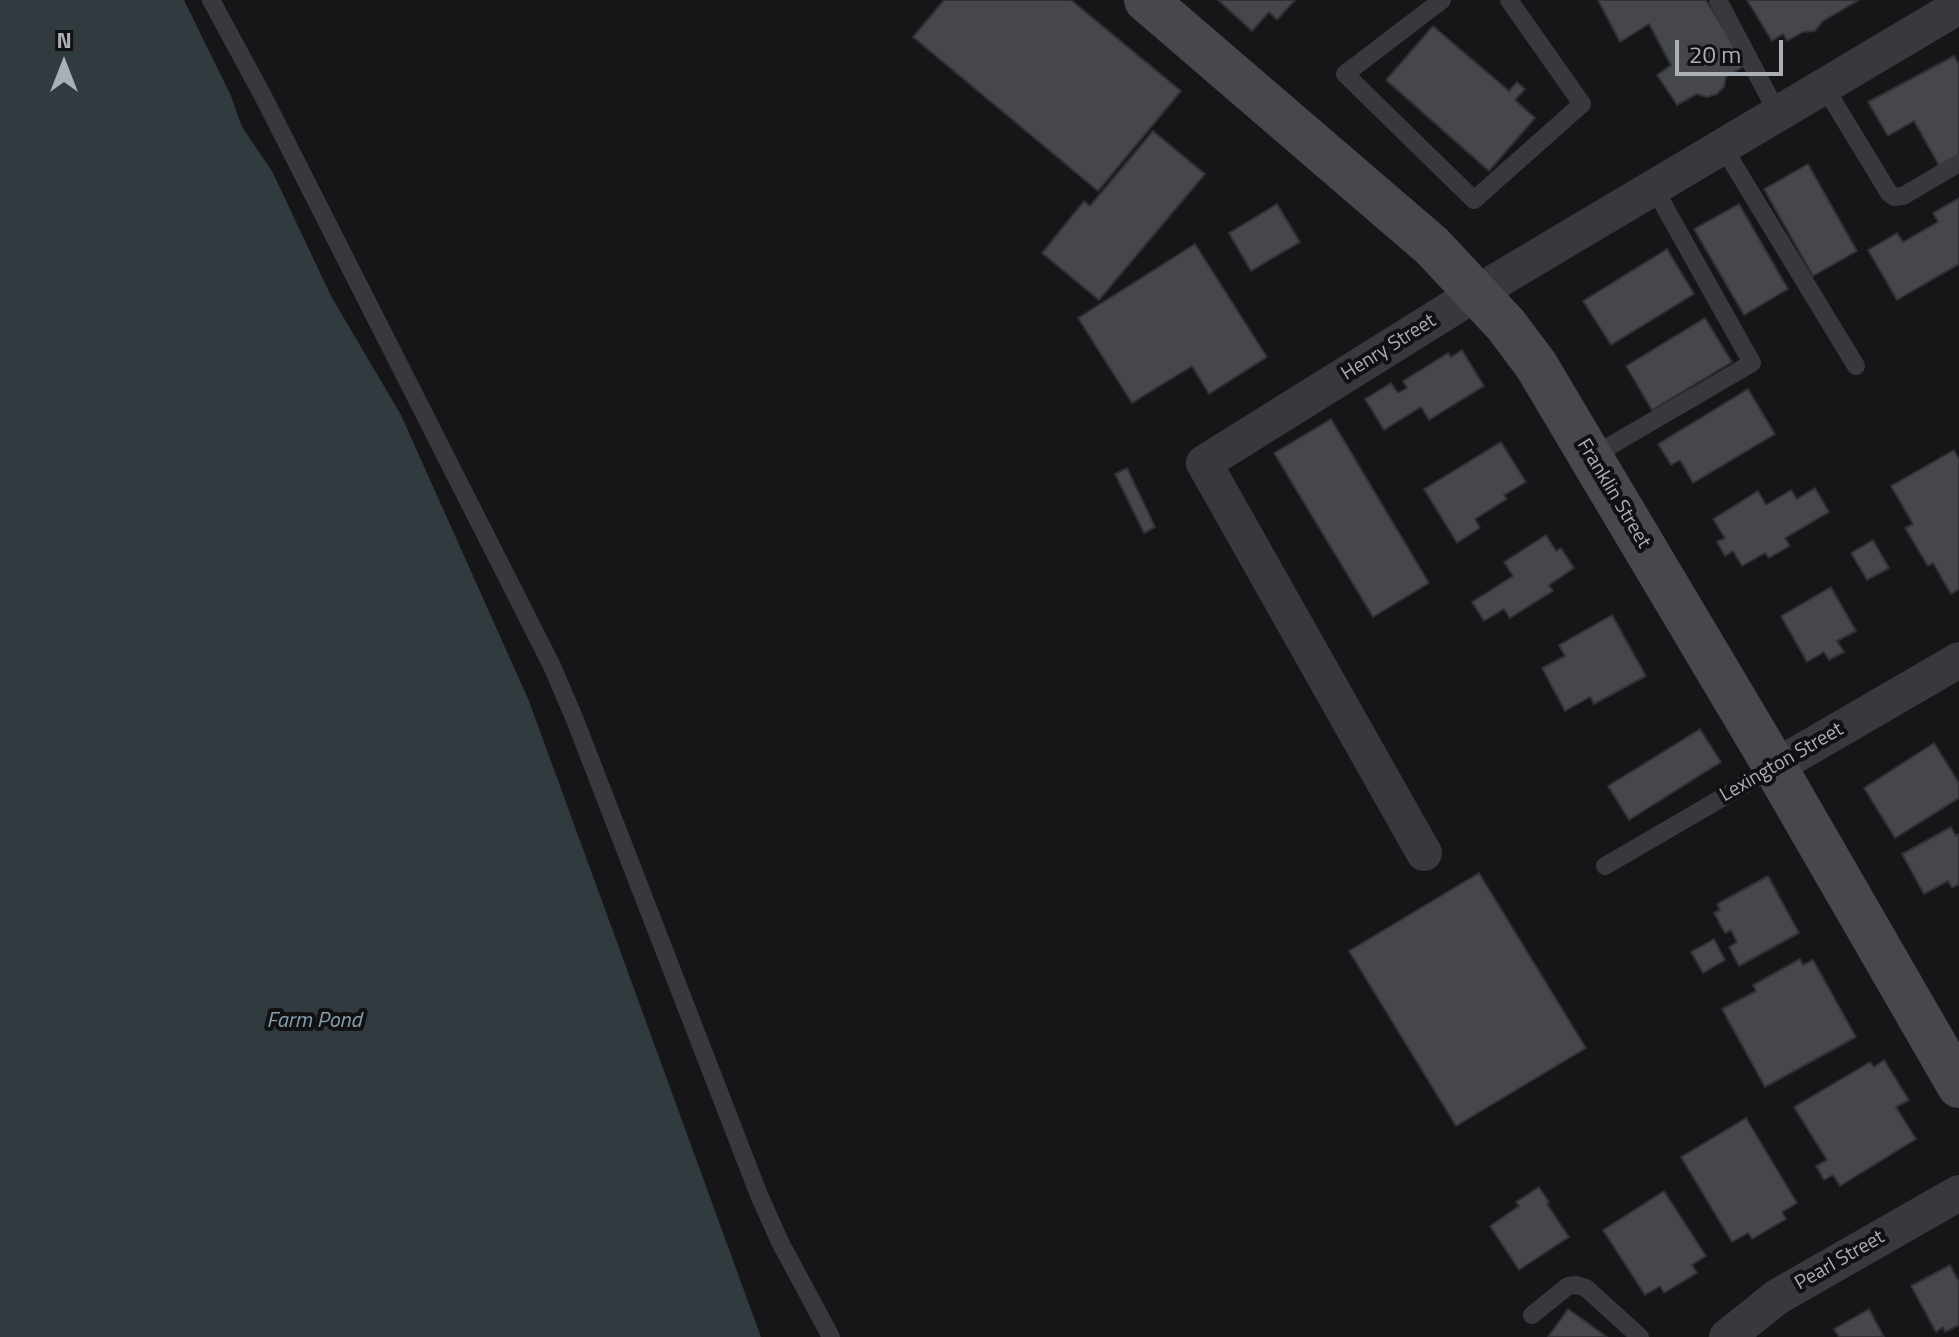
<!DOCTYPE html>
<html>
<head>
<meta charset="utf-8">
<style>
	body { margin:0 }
	#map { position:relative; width:1959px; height:1337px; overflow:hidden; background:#161618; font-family:"Titillium Web",sans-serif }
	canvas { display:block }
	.north { position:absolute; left:24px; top:24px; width:80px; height:80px; -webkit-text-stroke:6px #111113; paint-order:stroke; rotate:0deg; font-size:22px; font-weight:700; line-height:32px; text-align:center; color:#aaafb6 }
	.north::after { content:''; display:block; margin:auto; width:28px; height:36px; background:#aaafb6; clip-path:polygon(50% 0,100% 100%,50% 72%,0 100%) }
	.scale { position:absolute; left:1675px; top:40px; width:108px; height:36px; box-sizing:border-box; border:4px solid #aaafb6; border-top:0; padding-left:10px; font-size:24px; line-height:28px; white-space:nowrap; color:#aaafb6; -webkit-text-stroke:6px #111113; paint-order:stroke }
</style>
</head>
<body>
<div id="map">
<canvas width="1959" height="1337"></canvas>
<div class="north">N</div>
<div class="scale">20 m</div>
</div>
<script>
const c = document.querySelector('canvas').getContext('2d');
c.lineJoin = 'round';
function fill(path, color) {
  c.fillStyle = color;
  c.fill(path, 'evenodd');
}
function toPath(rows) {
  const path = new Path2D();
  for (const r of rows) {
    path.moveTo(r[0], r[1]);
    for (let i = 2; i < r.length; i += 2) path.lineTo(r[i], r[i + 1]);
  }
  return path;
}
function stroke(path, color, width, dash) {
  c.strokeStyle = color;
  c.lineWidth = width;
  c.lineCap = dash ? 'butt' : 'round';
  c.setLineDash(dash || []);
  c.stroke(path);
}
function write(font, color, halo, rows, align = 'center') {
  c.font = font + ' "Titillium Web",sans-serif';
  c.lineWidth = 8;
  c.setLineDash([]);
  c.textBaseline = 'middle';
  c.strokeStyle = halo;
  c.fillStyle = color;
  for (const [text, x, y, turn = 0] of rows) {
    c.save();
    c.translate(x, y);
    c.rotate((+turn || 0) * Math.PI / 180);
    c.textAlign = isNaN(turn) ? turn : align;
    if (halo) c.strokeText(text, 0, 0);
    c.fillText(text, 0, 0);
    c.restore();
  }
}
const water = toPath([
	[0,0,184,0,231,96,242,127,272,171,331,296,401,415,529,701,761,1337,0,1337]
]);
const building = toPath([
	[944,0,1071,0,1181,91,1098,191,913,37,944,0],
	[1218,0,1295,0,1277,20,1269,12,1252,31,1218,0],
	[1598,0,1706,0,1746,65,1726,77,1724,87,1717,94,1707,97,1697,94,1677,105,1657,75,1671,65,1649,24,1620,42,1598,0],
	[1747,0,1859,0,1823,21,1815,31,1803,32,1787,41,1783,34,1772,41,1747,0],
	[1433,26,1509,91,1517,82,1525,89,1515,100,1535,118,1489,171,1386,80,1433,26],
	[1954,56,1959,64,1959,157,1940,167,1914,121,1888,136,1868,102,1954,56],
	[1153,131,1205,174,1099,300,1042,253,1084,201,1090,206,1153,131],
	[1808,164,1857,251,1813,276,1764,189,1808,164],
	[1959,198,1959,264,1897,300,1868,250,1897,233,1903,242,1938,222,1933,213,1959,198],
	[1277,204,1300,242,1251,271,1229,233,1277,204],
	[1739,204,1788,289,1744,315,1694,229,1739,204],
	[1195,244,1267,357,1209,394,1192,366,1132,403,1078,318,1195,244],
	[1667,249,1694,294,1611,345,1583,301,1667,249],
	[1705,318,1732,362,1652,410,1626,366,1705,318],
	[1462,350,1484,386,1429,420,1421,407,1384,430,1365,399,1391,383,1398,393,1407,388,1403,381,1448,353,1451,357,1462,350],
	[1748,389,1775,434,1693,483,1680,460,1671,465,1658,444,1748,389],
	[1331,419,1429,583,1373,617,1274,453,1331,419],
	[1501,442,1526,482,1504,495,1507,499,1475,519,1480,528,1457,543,1424,489,1501,442],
	[1954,450,1959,459,1959,589,1951,594,1933,563,1928,566,1905,528,1913,524,1891,486,1954,450],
	[1127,468,1155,527,1144,533,1115,474,1127,468],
	[1815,488,1829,512,1785,538,1790,546,1769,558,1765,553,1742,566,1733,551,1725,556,1717,542,1725,538,1713,519,1758,491,1766,505,1791,490,1797,499,1815,488],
	[1546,535,1556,551,1561,548,1574,568,1549,585,1553,591,1510,618,1504,609,1484,621,1472,602,1513,576,1504,562,1546,535],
	[1873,540,1889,568,1867,580,1851,553,1873,540],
	[1831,587,1856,631,1837,641,1844,652,1829,660,1824,652,1807,662,1781,616,1831,587],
	[1612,615,1646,676,1594,704,1590,697,1565,711,1542,668,1565,656,1559,645,1612,615],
	[1700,729,1721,762,1629,820,1608,786,1700,729],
	[1934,743,1959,783,1959,798,1895,838,1864,788,1934,743],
	[1951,827,1956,836,1959,834,1959,884,1952,888,1948,881,1924,894,1902,854,1951,827],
	[1479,873,1586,1048,1456,1126,1349,951,1479,873],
	[1768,876,1799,933,1739,966,1729,947,1737,942,1731,930,1725,933,1714,913,1720,910,1717,904,1768,876],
	[1714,939,1725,960,1703,973,1691,952,1714,939],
	[1800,959,1803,965,1813,960,1856,1037,1765,1087,1722,1009,1756,991,1753,985,1800,959],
	[1884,1060,1909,1100,1896,1107,1916,1139,1840,1186,1833,1175,1824,1180,1816,1166,1827,1160,1794,1107,1870,1062,1874,1067,1884,1060],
	[1746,1118,1797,1203,1782,1212,1786,1219,1752,1239,1748,1233,1732,1242,1681,1157,1746,1118],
	[1539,1187,1549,1202,1547,1204,1569,1237,1519,1270,1490,1226,1519,1206,1516,1202,1539,1187],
	[1664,1191,1706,1256,1692,1265,1697,1273,1664,1293,1660,1286,1645,1295,1603,1230,1664,1191],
	[1950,1265,1959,1282,1959,1325,1945,1332,1943,1327,1936,1332,1911,1286,1950,1265],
	[1568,1309,1607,1337,1548,1337,1568,1309],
	[1869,1309,1884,1337,1839,1337,1834,1329,1869,1309]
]);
const lane = toPath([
	[211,0,264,98,552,666,575,720,759,1195,780,1242,831,1337],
	[1442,0,1345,74,1474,200,1582,104,1509,0],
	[1718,0,1778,114],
	[1824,86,1889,193,1894,197,1903,196,1959,163],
	[1723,147,1856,366],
	[1591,457,1752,363,1654,188],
	[1605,866,1775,767],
	[1532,1315,1568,1286,1577,1285,1586,1288,1640,1337]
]);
const street = toPath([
	[1775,767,1959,660],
	[1424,853,1204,463,1478,292,1959,6],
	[1727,1337,1777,1297,1959,1193]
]);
const secondary = toPath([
	[1146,0,1432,246,1506,325,1536,365,1775,767,1959,1086]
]);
const streetNames = [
	["Henry Street",1389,348,-32],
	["Franklin Street",1613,494,59],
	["Lexington Street",1782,763,-30],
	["Pearl Street",1840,1261,-30]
];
const waterNames = [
	["Farm Pond",314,1022]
];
fill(water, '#313a3f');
fill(building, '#45474a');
stroke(building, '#303134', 2);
stroke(lane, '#38393c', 18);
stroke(street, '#38393c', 36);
stroke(secondary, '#46484c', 44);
write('20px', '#aaafb6', '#111113', streetNames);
write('italic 22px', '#849eae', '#111113', waterNames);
</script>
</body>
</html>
